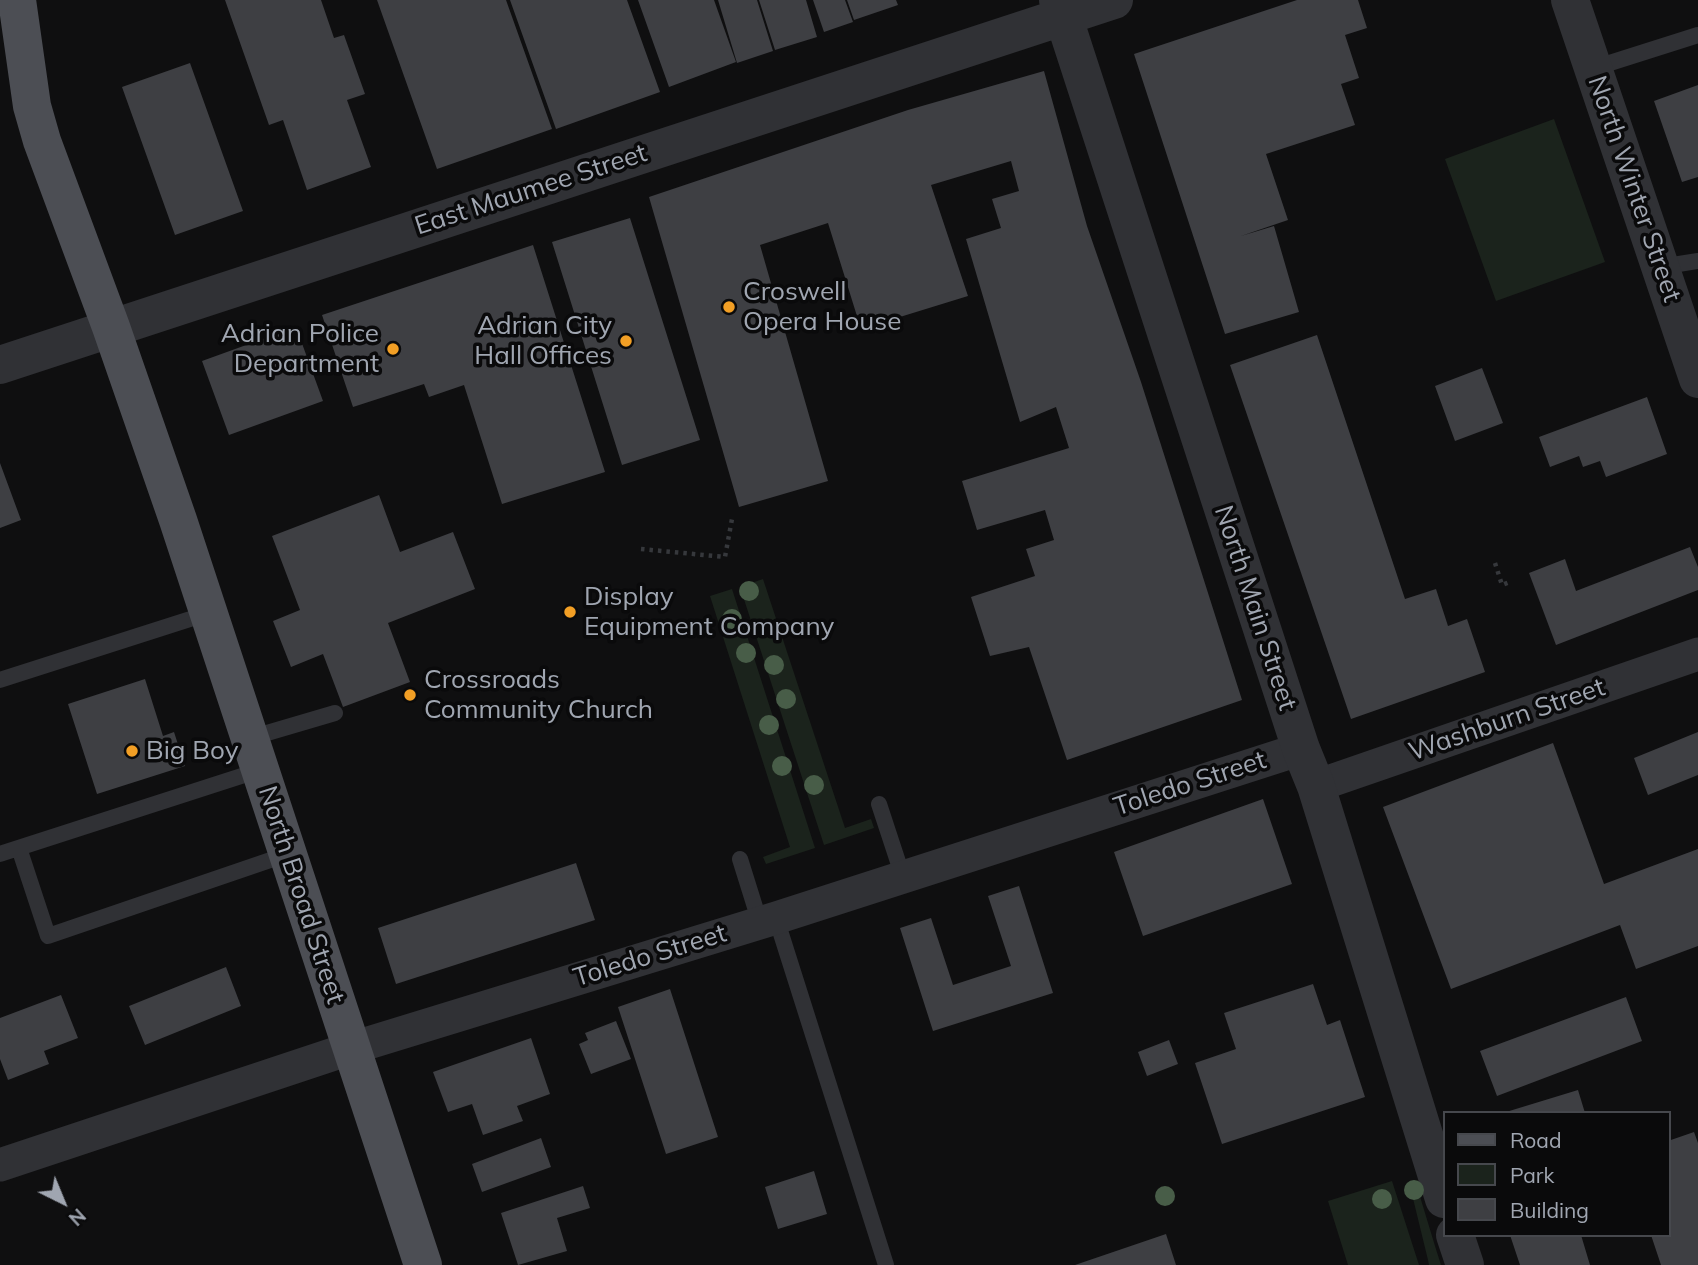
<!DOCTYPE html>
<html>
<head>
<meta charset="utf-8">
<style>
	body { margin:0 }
	#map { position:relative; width:1698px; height:1265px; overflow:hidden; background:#0f0f10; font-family:Mulish,sans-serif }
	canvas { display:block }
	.legend { position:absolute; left:1443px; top:1111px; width:228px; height:126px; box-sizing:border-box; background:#0a0a0b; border:2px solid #46484d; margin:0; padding:9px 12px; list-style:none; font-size:21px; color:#a0a6b1 }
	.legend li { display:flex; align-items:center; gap:14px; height:35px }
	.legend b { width:35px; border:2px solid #46484d }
	.north { position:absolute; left:28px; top:1167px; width:70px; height:70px; -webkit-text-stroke:5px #0a0a0b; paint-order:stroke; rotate:137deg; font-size:19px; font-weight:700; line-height:28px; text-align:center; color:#a0a6b1 }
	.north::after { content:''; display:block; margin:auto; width:24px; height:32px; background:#a0a6b1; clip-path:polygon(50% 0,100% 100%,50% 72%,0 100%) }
</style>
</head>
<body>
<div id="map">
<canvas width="1698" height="1265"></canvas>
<ul class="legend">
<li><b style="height:9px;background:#4c4e54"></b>Road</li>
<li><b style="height:19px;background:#1b231c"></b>Park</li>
<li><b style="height:19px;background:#3e3f43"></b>Building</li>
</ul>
<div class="north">N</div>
</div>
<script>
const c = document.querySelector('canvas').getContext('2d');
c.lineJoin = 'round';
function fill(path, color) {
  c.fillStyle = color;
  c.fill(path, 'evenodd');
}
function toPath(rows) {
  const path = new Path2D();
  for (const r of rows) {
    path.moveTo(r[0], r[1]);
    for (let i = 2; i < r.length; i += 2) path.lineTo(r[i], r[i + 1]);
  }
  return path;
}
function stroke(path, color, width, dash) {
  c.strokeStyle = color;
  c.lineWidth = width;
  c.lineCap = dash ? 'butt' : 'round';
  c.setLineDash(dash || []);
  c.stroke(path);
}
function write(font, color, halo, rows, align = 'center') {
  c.font = font + ' Mulish,sans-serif';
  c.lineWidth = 7;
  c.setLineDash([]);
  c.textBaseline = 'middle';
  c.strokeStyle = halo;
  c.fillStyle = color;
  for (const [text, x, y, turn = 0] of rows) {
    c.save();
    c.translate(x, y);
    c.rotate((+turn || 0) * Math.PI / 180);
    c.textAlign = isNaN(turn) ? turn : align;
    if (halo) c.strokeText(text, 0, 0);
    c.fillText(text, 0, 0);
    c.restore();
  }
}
const green = toPath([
	[1554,119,1605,262,1496,301,1445,159],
	[763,579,845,828,871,819,874,828,824,845,740,587],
	[732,589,815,848,766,864,763,857,790,847,710,596],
	[1415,1180,1435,1246,1441,1265,1429,1265,1428,1260,1409,1182],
	[1392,1181,1419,1265,1348,1265,1328,1201]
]);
const building = toPath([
	[225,0,321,0,334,38,344,35,365,94,347,100,371,167,307,190,283,120,269,125],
	[377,0,506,0,552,129,437,169],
	[510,0,627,0,660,92,556,129],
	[638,0,714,0,736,62,669,87],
	[718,0,757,0,773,51,737,63],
	[759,0,806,0,817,37,775,50],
	[813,0,845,0,853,22,824,32],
	[847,0,896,0,898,5,854,20],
	[1297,0,1358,0,1367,28,1345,35,1359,78,1341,84,1355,125,1266,154,1288,220,1241,236,1274,226,1299,312,1225,334,1134,54],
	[190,63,243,211,175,235,122,87],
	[1044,71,1087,226,1141,382,1242,700,1067,760,1029,647,990,656,971,597,1035,576,1026,549,1054,540,1045,510,977,530,962,481,1069,448,1056,407,1020,422,966,239,1001,228,992,199,1019,191,1011,161,931,185,968,296,861,329,828,223,760,245,828,481,739,507,649,197,908,110],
	[1698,85,1698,177,1682,182,1654,101],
	[630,218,700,440,622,465,552,242],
	[533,245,605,472,502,504,464,385,429,397,424,384,353,407,322,315],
	[296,327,323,401,229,435,202,361],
	[1317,335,1405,599,1436,589,1448,626,1467,619,1485,672,1351,719,1230,365],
	[1482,368,1503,423,1455,441,1435,386],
	[1647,397,1667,454,1606,477,1600,461,1583,467,1579,456,1550,467,1539,437],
	[0,463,21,520,0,528],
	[379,495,400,552,453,532,475,589,388,623,410,682,343,707,323,654,291,667,273,621,300,610,272,536],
	[1690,547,1698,567,1698,590,1556,645,1529,573,1565,559,1576,591],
	[145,679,163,736,174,732,185,766,97,794,68,704],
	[1698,732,1698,775,1648,795,1634,758],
	[1553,743,1604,884,1698,849,1698,946,1636,969,1620,925,1451,989,1383,807],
	[1263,799,1292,884,1143,936,1114,852],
	[576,863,595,920,396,984,378,928],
	[1019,886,1053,993,933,1031,900,928,931,918,953,985,1011,966,988,896],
	[226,967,241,1006,145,1045,129,1006],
	[1313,984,1327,1025,1340,1020,1365,1097,1222,1144,1195,1063,1236,1049,1224,1013],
	[670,989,718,1137,666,1154,618,1007],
	[61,995,78,1038,44,1051,49,1064,8,1080,0,1059,0,1018],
	[1626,997,1642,1041,1497,1096,1480,1051],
	[616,1021,631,1059,591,1074,579,1044,588,1040,585,1033],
	[531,1038,550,1094,517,1106,523,1121,483,1135,472,1104,448,1112,433,1072],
	[1169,1040,1178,1064,1147,1076,1138,1052],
	[1578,1090,1585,1113,1506,1113,1506,1112],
	[1694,1132,1698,1143,1698,1265,1661,1265,1651,1235,1668,1235,1668,1141],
	[541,1138,551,1167,482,1192,472,1164],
	[814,1171,827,1214,778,1229,765,1187],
	[583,1186,590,1208,557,1218,567,1251,518,1265,501,1213],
	[1166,1234,1176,1265,1075,1265],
	[1510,1235,1581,1235,1590,1265,1520,1265]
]);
const path = toPath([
	[641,549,725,557,732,519],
	[1495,563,1502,585,1512,581]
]);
const service = toPath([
	[1594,68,1698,35],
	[1660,267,1698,261],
	[0,680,209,613],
	[250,738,335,713],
	[879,804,903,877],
	[19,848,48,936,288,854],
	[0,854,260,770],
	[740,859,760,923],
	[776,918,886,1265]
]);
const minor = toPath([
	[1316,786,1698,654],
	[0,1165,352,1048,776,918,1301,749]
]);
const tertiary = toPath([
	[1058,0,1301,749,1316,786,1444,1199],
	[1570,0,1698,379],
	[0,365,1114,0],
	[1455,1235,1465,1265]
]);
const primary = toPath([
	[17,0,32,106,42,141,111,327,178,520,423,1265]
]);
const trees = [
	[749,591],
	[732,619],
	[746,653],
	[774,665],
	[786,699],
	[769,725],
	[782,766],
	[814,785],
	[1414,1190],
	[1165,1196],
	[1382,1199]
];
const markers = [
	[729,307,7,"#f29f25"],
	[626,341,7,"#f29f25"],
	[393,349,7,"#f29f25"],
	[570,612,7,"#f29f25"],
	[410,695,7,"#f29f25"],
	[132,751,7,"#f29f25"]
];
const streetNames = [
	["North Winter Street",1634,189,71],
	["East Maumee Street",531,190,-18],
	["North Main Street",1255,608,72],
	["Washburn Street",1507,720,-19],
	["Toledo Street",1190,784,-18],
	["North Broad Street",301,895,72],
	["Toledo Street",650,956,-17]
];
const poiNames = [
	["Croswell",743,292],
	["Opera House",743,322],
	["Adrian City",612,326,"right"],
	["Hall Offices",612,356,"right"],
	["Adrian Police",379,334,"right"],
	["Department",379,364,"right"],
	["Display",584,597],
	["Equipment Company",584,627],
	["Crossroads",424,680],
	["Community Church",424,710],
	["Big Boy",146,751]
];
fill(green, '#1b231c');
fill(building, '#3e3f43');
stroke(path, '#36383c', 4.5, [3.5, 5]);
stroke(service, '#303135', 16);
stroke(minor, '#303135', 33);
stroke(tertiary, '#303135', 38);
stroke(primary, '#4c4e54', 38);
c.fillStyle = '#485d48';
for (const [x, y] of trees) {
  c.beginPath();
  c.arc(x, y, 10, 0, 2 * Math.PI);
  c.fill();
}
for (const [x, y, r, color] of markers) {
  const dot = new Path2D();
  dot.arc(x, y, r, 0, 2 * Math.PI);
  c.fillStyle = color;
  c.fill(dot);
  stroke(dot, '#0a0a0b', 2.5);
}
write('26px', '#a0a6b1', '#0a0a0b', streetNames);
write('26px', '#a0a6b1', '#0a0a0b', poiNames, 'left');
</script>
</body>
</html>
